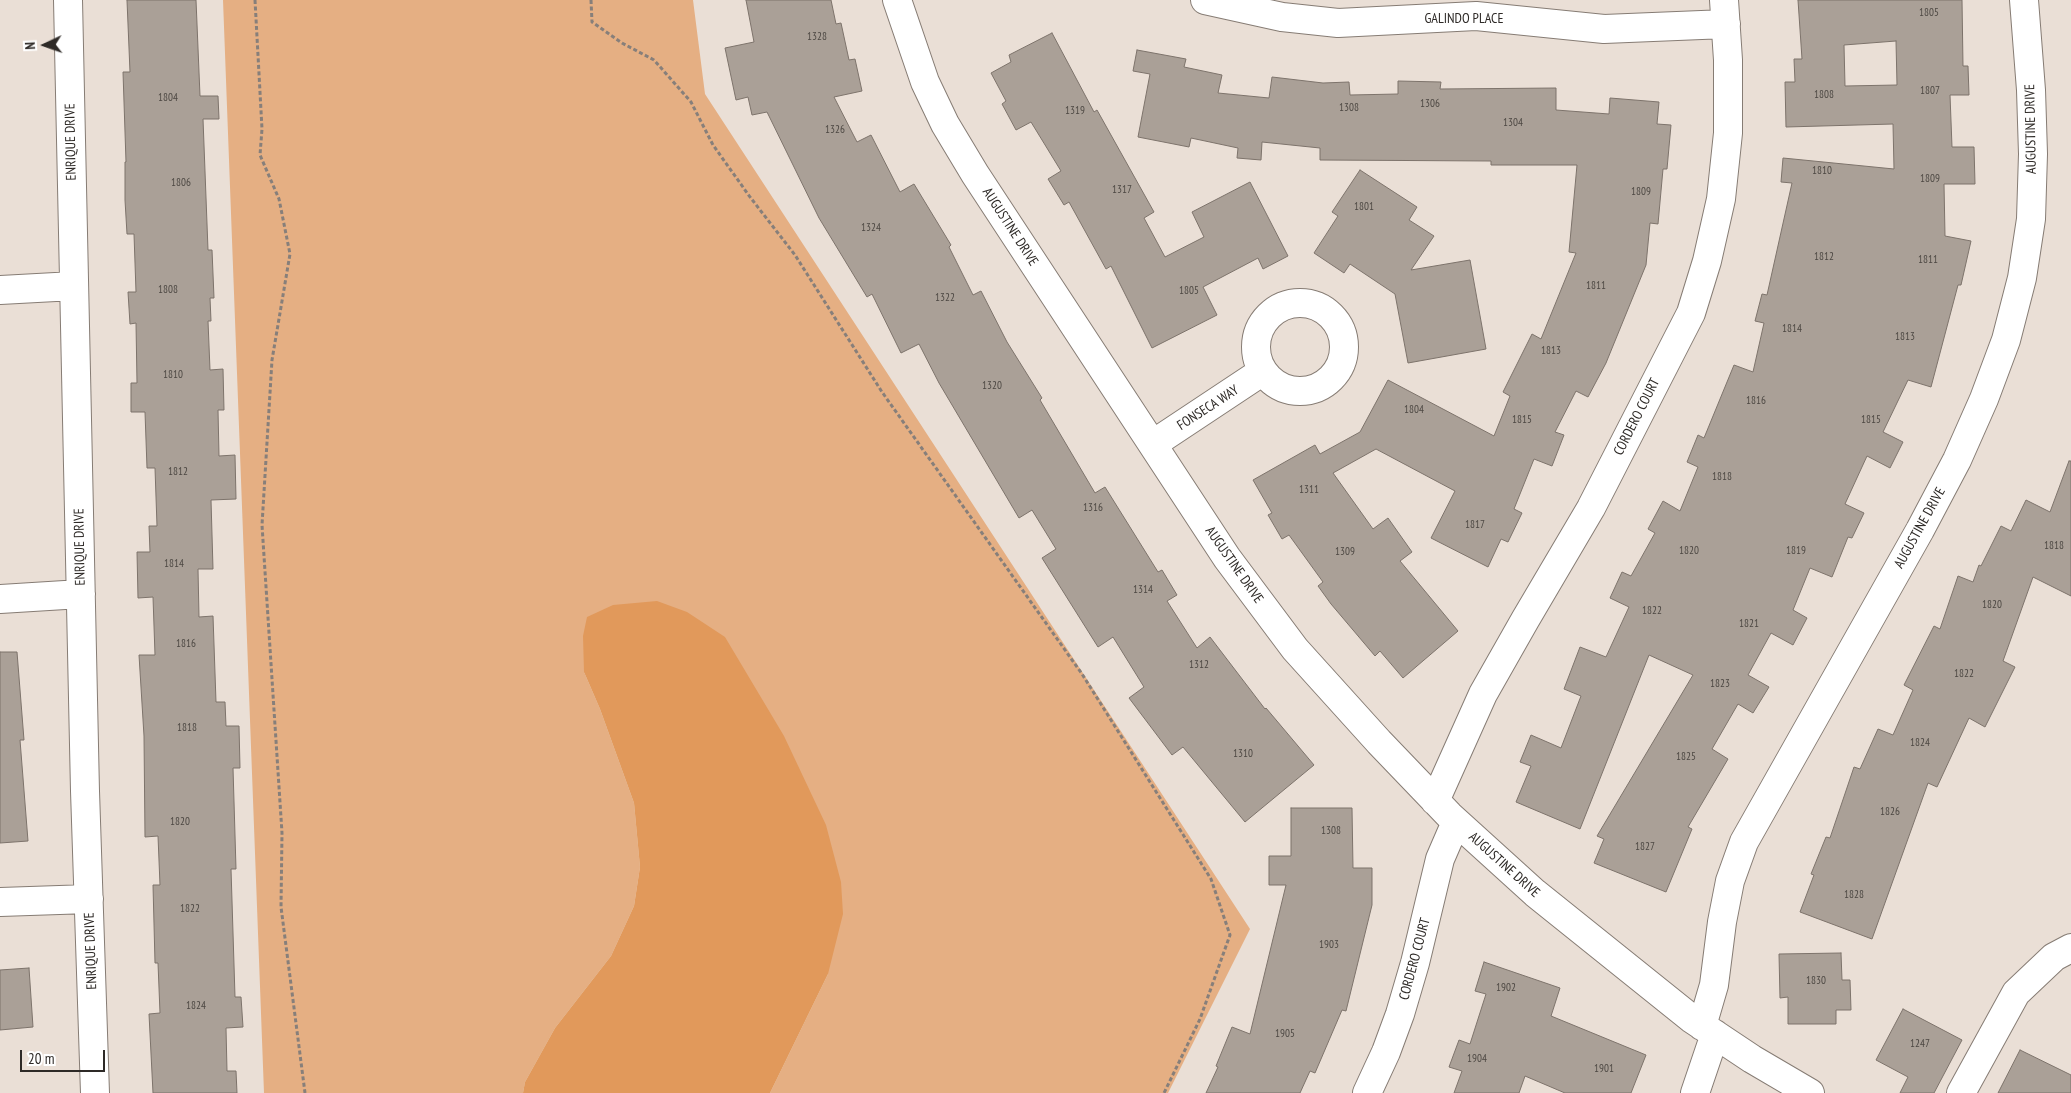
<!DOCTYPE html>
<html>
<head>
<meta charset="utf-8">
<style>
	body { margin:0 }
	#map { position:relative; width:2071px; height:1093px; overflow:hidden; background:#eadfd6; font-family:"PT Sans Narrow",sans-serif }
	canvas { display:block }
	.north { position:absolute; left:20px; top:20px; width:50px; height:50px; -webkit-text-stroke:4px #fff; paint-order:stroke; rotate:267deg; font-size:14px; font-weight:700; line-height:20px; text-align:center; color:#2e2a27 }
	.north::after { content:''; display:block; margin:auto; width:18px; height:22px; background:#2e2a27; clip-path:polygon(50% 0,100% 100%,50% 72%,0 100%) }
	.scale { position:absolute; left:20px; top:1050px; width:85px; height:22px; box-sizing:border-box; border:2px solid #2e2a27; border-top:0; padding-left:6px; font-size:15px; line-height:18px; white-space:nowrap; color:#2e2a27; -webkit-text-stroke:4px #fff; paint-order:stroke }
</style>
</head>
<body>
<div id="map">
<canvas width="2071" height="1093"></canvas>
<div class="north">N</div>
<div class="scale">20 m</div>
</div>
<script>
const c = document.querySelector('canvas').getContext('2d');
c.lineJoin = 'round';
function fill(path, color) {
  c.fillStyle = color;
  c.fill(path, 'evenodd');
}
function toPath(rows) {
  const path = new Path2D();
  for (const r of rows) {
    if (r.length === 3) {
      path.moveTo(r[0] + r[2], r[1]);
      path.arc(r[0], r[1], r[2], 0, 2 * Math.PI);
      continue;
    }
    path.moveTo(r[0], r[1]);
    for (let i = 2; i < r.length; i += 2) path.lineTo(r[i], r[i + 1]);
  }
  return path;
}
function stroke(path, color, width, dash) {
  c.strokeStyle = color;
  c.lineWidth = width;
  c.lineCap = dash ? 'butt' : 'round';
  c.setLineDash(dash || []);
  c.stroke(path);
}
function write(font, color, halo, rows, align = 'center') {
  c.font = font + ' "PT Sans Narrow",sans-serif';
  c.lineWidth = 4;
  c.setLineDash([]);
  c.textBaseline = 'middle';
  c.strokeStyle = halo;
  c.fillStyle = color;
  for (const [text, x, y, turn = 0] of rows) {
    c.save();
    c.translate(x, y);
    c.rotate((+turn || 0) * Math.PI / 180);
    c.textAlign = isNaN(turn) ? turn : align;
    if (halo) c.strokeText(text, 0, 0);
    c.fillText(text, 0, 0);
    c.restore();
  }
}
const green = toPath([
	[223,0,693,0,705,94,1250,929,1168,1093,770,1093,828,974,584,672,600,709,634,803,640,867,634,906,611,956,555,1028,525,1082,523,1093,264,1093]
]);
const water = toPath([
	[657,601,687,612,725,637,784,736,826,825,841,882,843,914,828,974,770,1093,523,1093,525,1082,555,1028,611,956,634,906,640,867,634,803,600,709,584,672,583,636,587,617,613,605]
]);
const building = toPath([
	[127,0,196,0,200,96,218,96,219,119,203,119,208,250,212,250,214,298,210,298,211,321,208,321,210,370,223,369,224,410,218,410,219,456,235,455,236,499,211,500,213,569,198,569,199,617,213,616,216,702,225,702,226,726,239,726,240,768,233,768,236,869,231,869,235,997,241,997,243,1027,226,1028,227,1071,236,1071,237,1093,153,1093,149,1014,160,1013,158,963,155,963,153,885,160,885,158,836,145,837,144,736,139,655,155,655,153,597,138,598,137,552,150,552,149,526,157,526,155,468,147,468,145,412,131,412,131,383,137,383,136,323,130,324,128,292,136,292,134,234,127,234,125,200,125,162,126,162,123,72,130,72,127,0],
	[746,0,831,0,836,24,841,23,849,60,855,59,862,91,834,97,857,142,871,135,900,192,914,184,951,245,949,247,973,295,981,291,1007,342,1042,398,1040,400,1095,493,1105,487,1158,572,1162,570,1177,595,1167,601,1197,648,1210,637,1265,709,1266,708,1314,765,1245,822,1183,747,1172,755,1129,698,1144,687,1113,637,1098,647,1042,558,1056,549,1032,510,1019,518,939,383,919,344,901,353,872,294,867,297,819,218,767,112,752,115,748,97,736,100,725,48,754,42,746,0],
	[1798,0,1962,0,1963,66,1968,66,1969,95,1950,95,1952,147,1974,147,1975,184,1944,184,1945,236,1971,241,1961,285,1958,285,1931,387,1908,380,1883,432,1903,442,1890,468,1867,456,1845,504,1864,513,1852,538,1848,537,1832,577,1810,568,1793,610,1807,618,1793,645,1771,633,1748,675,1769,687,1753,713,1738,704,1712,749,1728,759,1688,827,1692,829,1666,892,1594,863,1604,839,1597,836,1693,675,1649,655,1580,829,1516,802,1531,766,1520,762,1531,735,1561,748,1581,696,1564,689,1580,647,1606,657,1629,607,1610,598,1622,572,1631,576,1655,533,1648,529,1663,501,1680,511,1698,467,1687,462,1698,435,1704,438,1734,365,1753,372,1764,323,1755,321,1762,294,1767,295,1792,183,1781,182,1783,158,1894,169,1893,124,1786,127,1785,82,1795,82,1794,59,1802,59,1798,0],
	[1896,41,1897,85,1845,86,1844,45,1896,41],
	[1052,33,1094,112,1097,110,1154,212,1144,218,1165,257,1204,237,1192,212,1250,182,1288,256,1263,269,1258,258,1203,287,1217,315,1152,348,1111,266,1106,269,1069,202,1064,205,1048,179,1061,171,1031,122,1016,130,1002,104,1006,101,991,73,1011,62,1009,55,1052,33],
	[1137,50,1186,59,1184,67,1222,75,1218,93,1269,98,1272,77,1323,83,1349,82,1350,95,1398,94,1398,81,1441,82,1440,89,1556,88,1556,110,1609,114,1610,98,1659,102,1657,124,1671,125,1667,169,1663,169,1658,224,1650,223,1646,265,1606,363,1588,397,1576,391,1555,432,1564,435,1552,466,1534,459,1514,509,1522,513,1508,542,1501,539,1488,567,1431,538,1455,491,1376,449,1333,473,1373,529,1388,518,1412,552,1400,561,1458,631,1403,678,1380,651,1375,656,1331,604,1318,586,1323,582,1289,535,1282,539,1268,515,1272,513,1253,480,1315,445,1320,454,1360,432,1388,380,1494,436,1510,396,1503,392,1532,334,1541,339,1576,253,1569,252,1577,165,1491,165,1491,161,1320,160,1320,148,1262,142,1261,160,1237,158,1238,148,1191,138,1189,147,1138,137,1150,74,1133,71,1137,50],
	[1360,170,1417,207,1409,220,1434,236,1411,270,1470,260,1486,349,1408,363,1395,294,1350,264,1344,273,1314,253,1338,216,1332,212,1360,170],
	[2069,461,2071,461,2071,596,2033,577,2003,661,2015,667,1985,727,1969,718,1937,787,1928,783,1872,939,1800,912,1814,875,1811,874,1826,837,1830,838,1854,767,1860,769,1878,729,1893,735,1913,690,1904,685,1934,626,1940,629,1958,576,1973,582,1979,565,1981,566,2001,526,2011,531,2026,500,2050,512,2069,461],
	[0,652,17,652,24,740,20,740,28,841,0,843,0,652],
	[1291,808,1352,808,1353,868,1372,868,1372,905,1346,1011,1342,1010,1315,1073,1310,1071,1300,1093,1206,1093,1218,1067,1216,1066,1232,1027,1250,1034,1286,885,1269,885,1269,856,1291,856,1291,808],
	[1841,953,1842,980,1850,980,1851,1010,1836,1010,1836,1024,1788,1024,1788,997,1780,998,1779,954,1841,953],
	[1484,962,1560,988,1551,1016,1646,1055,1631,1093,1565,1093,1525,1076,1519,1093,1454,1093,1462,1071,1449,1067,1459,1040,1470,1044,1486,994,1475,991,1484,962],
	[29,968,33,1027,0,1030,0,970,29,968],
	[1903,1009,1962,1040,1934,1093,1900,1093,1908,1077,1876,1060,1903,1009],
	[2020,1050,2071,1075,2071,1093,1998,1093,2020,1050]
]);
const path = toPath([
	[255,0,262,129,260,155,279,199,290,254,272,360,262,525,282,833,281,907,305,1093],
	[591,0,592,22,622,43,654,60,691,102,713,145,750,197,795,255,882,392,1082,674,1211,879,1230,935,1200,1019,1164,1093]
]);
const minor = toPath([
	[68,0,85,791,95,1093],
	[897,0,925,82,945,124,975,174,1227,558,1295,649,1379,742,1449,815,1535,893,1692,1019,1752,1059,1810,1093],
	[1205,0,1282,17,1338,23,1476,16,1604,29,1726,24],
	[0,290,74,286],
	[1300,347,44],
	[1153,444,1263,371],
	[0,599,81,594],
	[1435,801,1483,694,1525,620,1591,508,1691,313,1707,261,1721,199,1728,133,1728,60,1724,0],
	[0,902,89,899],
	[1702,1026,1714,985,1722,922,1730,881,1744,842,1920,530,1957,460,1984,399,2006,340,2022,278,2031,219,2033,154,2031,90,2024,0],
	[1367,1093,1386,1052,1400,1014,1415,963,1440,859,1456,822],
	[1695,1093,1715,1034],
	[1961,1093,2016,993,2054,957,2071,948]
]);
const numberNames = [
	["1805",1929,13],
	["1328",817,37],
	["1807",1930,91],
	["1808",1824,95],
	["1804",168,98],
	["1306",1430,104],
	["1308",1349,108],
	["1319",1075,111],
	["1304",1513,123],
	["1326",835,130],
	["1810",1822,171],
	["1809",1930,179],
	["1806",181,183],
	["1317",1122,190],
	["1809",1641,192],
	["1801",1364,207],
	["1324",871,228],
	["1812",1824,257],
	["1811",1928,260],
	["1811",1596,286],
	["1808",168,290],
	["1805",1189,291],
	["1322",945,298],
	["1814",1792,329],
	["1813",1905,337],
	["1813",1551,351],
	["1810",173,375],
	["1320",992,386],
	["1816",1756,401],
	["1804",1414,410],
	["1815",1522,420],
	["1815",1871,420],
	["1812",178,472],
	["1818",1722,477],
	["1311",1309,490],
	["1316",1093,508],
	["1817",1475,525],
	["1818",2054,546],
	["1820",1689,551],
	["1819",1796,551],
	["1309",1345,552],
	["1814",174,564],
	["1314",1143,590],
	["1820",1992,605],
	["1822",1652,611],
	["1821",1749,624],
	["1816",186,644],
	["1312",1199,665],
	["1822",1964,674],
	["1823",1720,684],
	["1818",187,728],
	["1824",1920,743],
	["1310",1243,754],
	["1825",1686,757],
	["1826",1890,812],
	["1820",180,822],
	["1308",1331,831],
	["1827",1645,847],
	["1828",1854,895],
	["1822",190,909],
	["1903",1329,945],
	["1830",1816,981],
	["1902",1506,988],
	["1824",196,1006],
	["1905",1285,1034],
	["1247",1920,1044],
	["1904",1477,1059],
	["1901",1604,1069]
];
const streetNames = [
	["GALINDO PLACE",1464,19],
	["AUGUSTINE DRIVE",2031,129,-91],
	["ENRIQUE DRIVE",71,142,-91],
	["AUGUSTINE DRIVE",1010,227,57],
	["FONSECA WAY",1208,408,-33],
	["CORDERO COURT",1637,417,-63],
	["AUGUSTINE DRIVE",1920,528,-61],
	["ENRIQUE DRIVE",80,547,-91],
	["AUGUSTINE DRIVE",1234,565,55],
	["AUGUSTINE DRIVE",1504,865,42],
	["ENRIQUE DRIVE",91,951,-92],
	["CORDERO COURT",1415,959,-75]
];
fill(green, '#e5af83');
fill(water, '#e1995b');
fill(building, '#aaa097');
stroke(building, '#7d736b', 1);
stroke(minor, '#867c74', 30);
stroke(path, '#877f7a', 3, [4, 2.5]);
stroke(minor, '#fff', 28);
write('11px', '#4d4843', null, numberNames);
write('14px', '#2e2a27', '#fff', streetNames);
</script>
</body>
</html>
